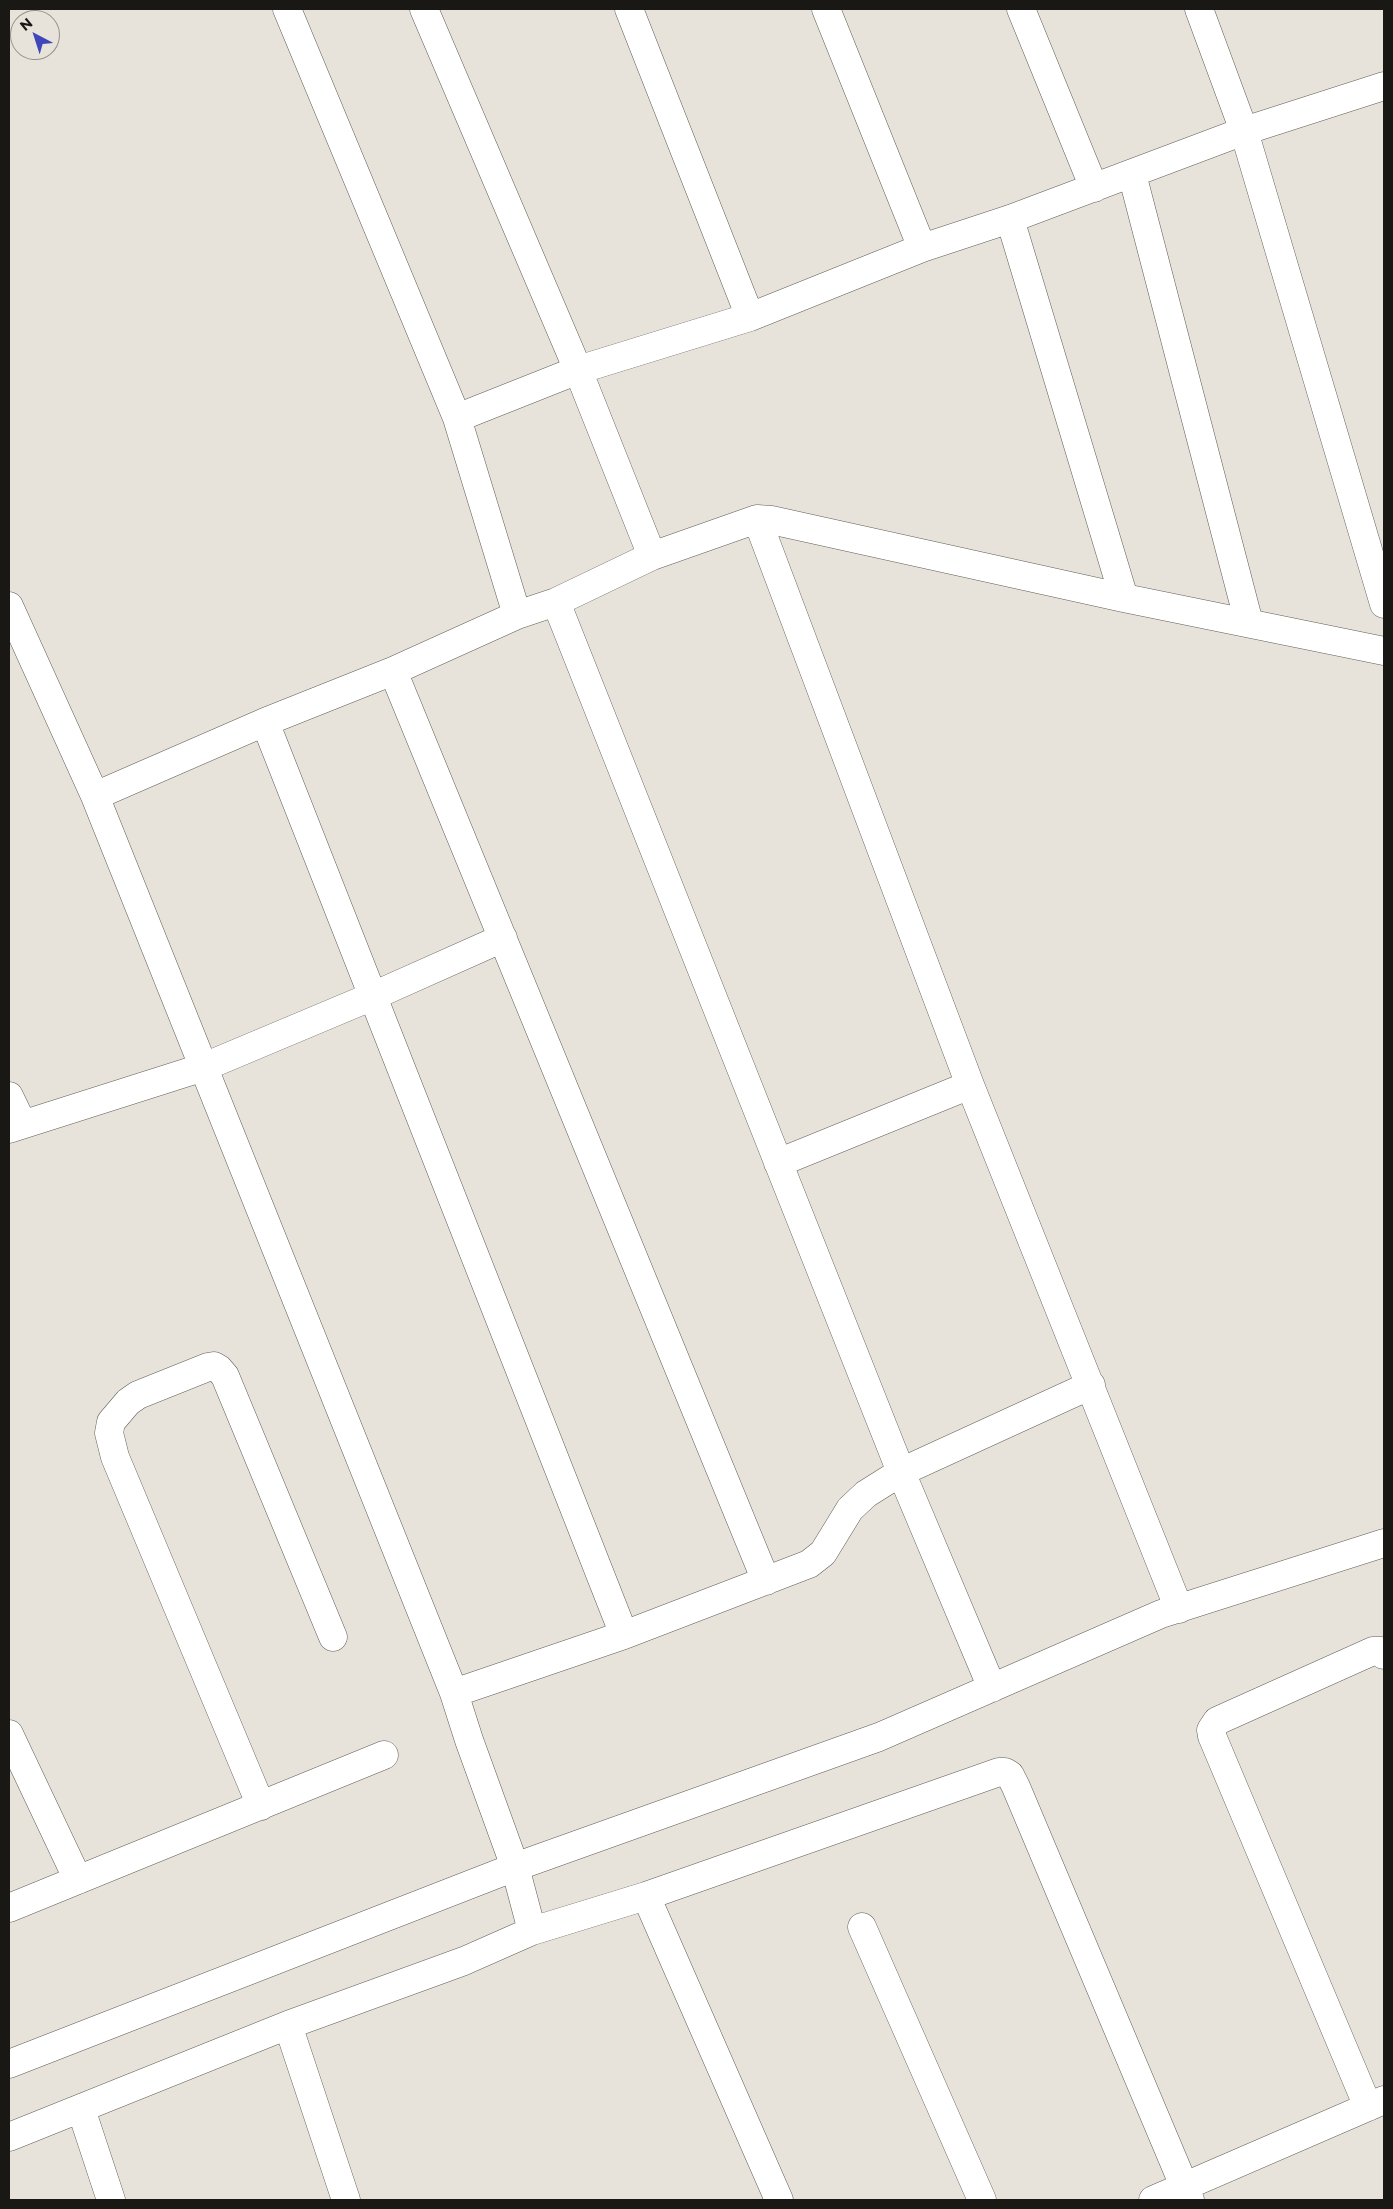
<!DOCTYPE html>
<html>
<head>
<meta charset="utf-8">
<style>
	body { margin:0 }
	#map { position:relative; width:1393px; height:2209px; overflow:hidden; background:#e7e3db; font-family:Montserrat,sans-serif }
	canvas { display:block }
	.frame { position:absolute; inset:0; border:10px solid #191815; pointer-events:none }
	.north { position:absolute; left:10px; top:10px; width:50px; height:50px; box-sizing:border-box; background:#e7e3db; border:1px solid #95928c; border-radius:50%; rotate:320deg; font-size:14px; font-weight:700; line-height:20px; text-align:center; color:#191815 }
	.north::after { content:''; display:block; margin:auto; width:18px; height:22px; background:#3e46ba; clip-path:polygon(50% 0,100% 100%,50% 72%,0 100%) }
</style>
</head>
<body>
<div id="map">
<canvas width="1393" height="2209"></canvas>
<div class="frame"></div>
<div class="north">N</div>
</div>
<script>
const c = document.querySelector('canvas').getContext('2d');
c.lineJoin = 'round';
function toPath(rows) {
  const path = new Path2D();
  for (const r of rows) {
    path.moveTo(r[0], r[1]);
    for (let i = 2; i < r.length; i += 2) path.lineTo(r[i], r[i + 1]);
  }
  return path;
}
function stroke(path, color, width, dash) {
  c.strokeStyle = color;
  c.lineWidth = width;
  c.lineCap = dash ? 'butt' : 'round';
  c.setLineDash(dash || []);
  c.stroke(path);
}
const street = toPath([
	[287,9,457,418,578,370,750,317,922,248,1010,219,1244,131,1384,86],
	[424,9,578,370,652,556],
	[629,9,750,317],
	[826,9,922,248],
	[1021,9,1094,188],
	[1199,9,1244,131,1384,604],
	[1132,174,1249,623],
	[1010,219,1124,598],
	[457,418,517,615],
	[757,519,970,1085,1179,1609],
	[556,602,901,1472,992,1688],
	[9,606,95,796,265,722,393,671,517,615,556,602,652,556,757,519,771,520,1124,598,1384,651],
	[393,671,766,1581],
	[265,722,624,1635],
	[95,796,454,1693,469,1740,515,1867,532,1931],
	[9,1096,22,1123],
	[9,1129,204,1067,373,996,503,938],
	[778,1163,970,1085],
	[454,1693,624,1635,809,1564,823,1553,850,1509,866,1494,901,1472,1091,1385],
	[9,1734,78,1880],
	[261,1806,115,1457,109,1433,111,1422,128,1402,138,1395,208,1367,214,1366,219,1369,225,1376,333,1637],
	[646,1896,779,2200],
	[9,1908,384,1755],
	[862,1927,982,2200],
	[288,2025,346,2200],
	[9,2064,515,1867,879,1737,1161,1614,1384,1543],
	[1368,2107,1212,1736,1211,1730,1217,1721,1373,1651,1381,1651,1384,1655],
	[81,2109,111,2200],
	[9,2137,288,2025,464,1961,532,1931,646,1896,999,1772,1005,1772,1010,1775,1016,1787,1190,2200],
	[1153,2200,1384,2100]
]);
stroke(street, '#615e57', 29);
stroke(street, '#fff', 28);
</script>
</body>
</html>
